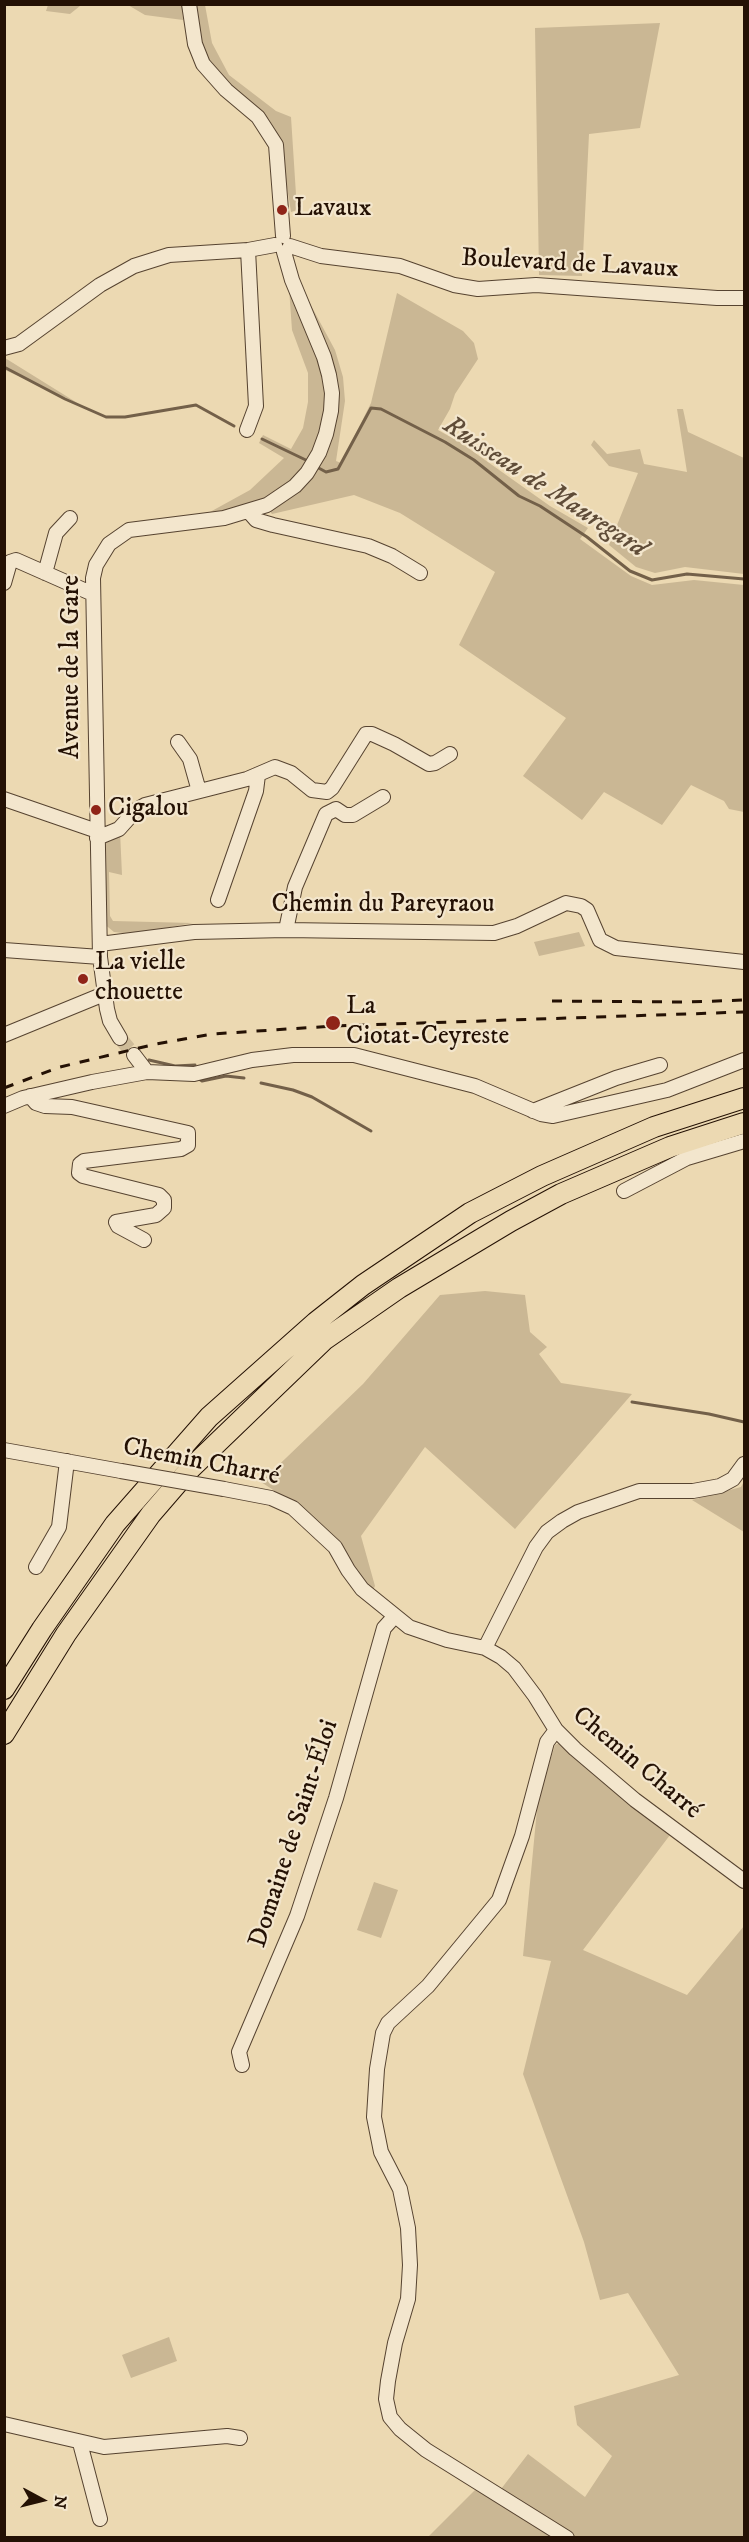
<!DOCTYPE html>
<html>
<head>
<meta charset="utf-8">
<style>
	body { margin:0 }
	#map { position:relative; width:749px; height:2542px; overflow:hidden; background:#ecd9b2; font-family:"IM FELL DW Pica",serif }
	canvas { display:block }
	.frame { position:absolute; inset:0; border:6px solid #241104; pointer-events:none }
	.north { position:absolute; left:12px; top:2470px; width:60px; height:60px; -webkit-text-stroke:4px #f3e6cd; paint-order:stroke; rotate:97deg; font-size:16px; font-weight:700; line-height:24px; text-align:center; color:#241104 }
	.north::after { content:''; display:block; margin:auto; width:21px; height:27px; background:#241104; clip-path:polygon(50% 0,100% 100%,50% 72%,0 100%) }
</style>
</head>
<body>
<div id="map">
<canvas width="749" height="2542"></canvas>
<div class="frame"></div>
<div class="north">N</div>
</div>
<script>
const c = document.querySelector('canvas').getContext('2d');
c.lineJoin = 'round';
function fill(path, color) {
  c.fillStyle = color;
  c.fill(path, 'evenodd');
}
function toPath(rows) {
  const path = new Path2D();
  for (const r of rows) {
    path.moveTo(r[0], r[1]);
    for (let i = 2; i < r.length; i += 2) path.lineTo(r[i], r[i + 1]);
  }
  return path;
}
function stroke(path, color, width, dash) {
  c.strokeStyle = color;
  c.lineWidth = width;
  c.lineCap = dash ? 'butt' : 'round';
  c.setLineDash(dash || []);
  c.stroke(path);
}
function write(font, color, halo, rows, align = 'center') {
  c.font = font + ' "IM FELL DW Pica",serif';
  c.lineWidth = 4.5;
  c.setLineDash([]);
  c.textBaseline = 'middle';
  c.strokeStyle = halo;
  c.fillStyle = color;
  for (const [text, x, y, turn = 0] of rows) {
    c.save();
    c.translate(x, y);
    c.rotate((+turn || 0) * Math.PI / 180);
    c.textAlign = isNaN(turn) ? turn : align;
    if (halo) c.strokeText(text, 0, 0);
    c.fillText(text, 0, 0);
    c.restore();
  }
}
const green = toPath([
	[48,5,182,5,183,20,145,15,128,5,80,6,70,14,46,11],
	[195,5,205,5,212,43,229,75,276,111,291,117,297,210,291,212,279,138,269,119,215,74,205,55,196,21],
	[660,23,640,128,589,134,582,276,539,275,535,28],
	[301,287,335,350,343,377,345,401,336,461,341,463,371,403,397,293,463,331,474,343,478,359,455,394,450,409,438,430,461,443,550,506,588,528,580,539,631,576,652,585,694,580,744,585,744,812,729,809,724,801,691,785,662,825,604,792,582,820,523,776,566,718,459,645,495,572,400,513,354,495,272,514,268,509,295,490,335,403],
	[289,288,321,364,326,392,324,418,318,442,306,464,290,481,266,497,244,508,210,512,250,490,284,458,259,443,263,435,291,449,303,428,308,402,308,373,292,330],
	[5,358,79,404,5,370],
	[677,409,683,409,688,432,744,458,744,574,685,567,655,573,636,567,609,545,638,473,609,466,591,445,594,440,607,454,640,449,644,464,687,472],
	[118,831,120,831,122,875,109,872,110,916,113,921,193,923,132,934,114,932,103,923,101,853,105,843],
	[579,932,585,946,539,956,534,942],
	[485,1291,525,1295,530,1332,547,1347,539,1354,561,1383,632,1394,515,1529,425,1447,361,1536,375,1586,373,1590,356,1573,331,1535,310,1514,261,1482,363,1384,440,1295],
	[744,1481,744,1532,692,1500,741,1487],
	[563,1741,670,1835,583,1950,687,1995,744,1926,744,2537,427,2538,484,2481,501,2489,528,2454,585,2497,612,2456,577,2425,574,2406,679,2375,628,2293,600,2300,584,2242,523,2074,551,1961,523,1956,538,1799,555,1745],
	[374,1882,398,1890,381,1938,357,1930],
	[169,2337,177,2361,131,2378,122,2355]
]);
const stream = toPath([
	[4,367,65,399,106,417,125,417,196,405,234,426],
	[262,439,310,462],
	[315,466,326,472,338,469,371,408,381,409,445,442,474,460,519,496,540,506,587,537,630,571,652,580,687,574,744,579],
	[149,1060,175,1066,195,1065],
	[199,1079,202,1081,226,1076,244,1078],
	[261,1083,293,1090,312,1097,371,1131],
	[632,1402,709,1414,744,1422]
]);
const minorTunnel = toPath([
	[120,1038,134,1055]
]);
const minor = toPath([
	[189,4,195,44,203,64,226,90,258,117,276,145,283,236],
	[290,246,321,256,400,266,454,285,478,289,536,285,717,298,744,298],
	[4,348,19,344,100,285,134,266,169,255,248,250,275,245],
	[247,430,256,406,248,250],
	[249,512,256,520,273,525,368,546,392,556,420,573],
	[45,573,56,533,70,518],
	[4,583,10,562,16,560,93,594],
	[178,742,190,759,199,791],
	[4,799,97,831],
	[97,838,119,829,136,810,145,805,247,779,275,767,291,773,312,790,327,792,332,788,366,734,372,734,394,744,429,764,435,763,450,754],
	[218,900,256,791,258,775],
	[286,930,295,887,326,814,336,809,345,815,353,815,383,797],
	[100,944,194,932,286,930,494,933,517,926,566,903,581,906,587,910,600,940,616,948,744,962],
	[4,950,100,957],
	[4,1035,104,994],
	[120,1038,110,1021,107,1009,100,957,93,578,96,565,109,544,129,530,224,518,267,505,295,486,307,473,319,453,326,434,331,411,332,393,329,375,324,357,292,280,284,252],
	[134,1055,147,1072,194,1074,252,1060,293,1055,354,1055,475,1086,541,1114,553,1116,667,1090,744,1060],
	[30,1096,36,1103,45,1106,72,1107,188,1133,188,1145,181,1149,84,1161,80,1164,79,1173,83,1176,159,1195,164,1200,164,1208,156,1215,116,1222,118,1226,144,1240],
	[4,1106,23,1098,92,1082,147,1072],
	[533,1111,616,1078,660,1065],
	[624,1191,687,1158,744,1141],
	[4,1450,121,1471],
	[224,1489,271,1498,293,1508,335,1547,348,1570,362,1589,409,1627,447,1640,485,1648,501,1657,514,1668,535,1696,556,1730,575,1749,635,1800,744,1881],
	[36,1567,59,1527,67,1461],
	[485,1648,536,1547,547,1532,562,1521,578,1512,639,1491,693,1491,720,1486,733,1479,744,1464],
	[556,1730,547,1742,522,1836,499,1900,428,1986,388,2023,383,2033,377,2069,374,2117,381,2152,400,2189,408,2228,410,2265,408,2299,395,2343,388,2381,386,2399,390,2417,400,2429,426,2450,567,2538],
	[242,2065,239,2052,297,1916,336,1798,384,1628,394,1617],
	[4,2424,104,2447,227,2436,240,2438],
	[80,2443,100,2519]
]);
const highway = toPath([
	[4,1689,42,1629,115,1524,209,1417,316,1322,363,1285,470,1213,542,1176,654,1127,744,1098],
	[4,1734,66,1634,151,1514,189,1470,324,1340,399,1288,511,1221,561,1194,670,1147,744,1123]
]);
const rail = toPath([
	[552,1001,688,1002,744,1000],
	[4,1088,60,1067,156,1044,212,1034,334,1026,744,1012]
]);
const minorBridge = toPath([
	[121,1471,224,1489]
]);
const markers = [
	[282,210,6,"#8f2418"],
	[96,810,6,"#8f2418"],
	[83,979,6,"#8f2418"],
	[333,1023,8,"#8f2418"]
];
const poiNames = [
	["Lavaux",294,210],
	["Cigalou",108,810],
	["La vielle",95,964],
	["chouette",95,994],
	["La",346,1008],
	["Ciotat-Ceyreste",346,1038]
];
const streetNames = [
	["Boulevard de Lavaux",570,265,3],
	["Avenue de la Gare",73,667,-90],
	["Chemin du Pareyraou",383,906],
	["Chemin Charré",201,1463,11],
	["Chemin Charré",636,1764,40],
	["Domaine de Saint-Éloi",295,1834,-72]
];
const waterNames = [
	["Ruisseau de Mauregard",544,488,33]
];
fill(green, '#cab794');
stroke(stream, '#736049', 3);
stroke(minorTunnel, '#cebb98', 14, [14, 7]);
stroke(minor, '#564330', 16);
stroke(highway, '#241104', 22);
stroke(minor, '#f3e6cd', 14);
stroke(highway, '#ecd9b2', 20);
stroke(rail, '#241104', 3, [10, 10]);
stroke(minorBridge, '#564330', 16, []);
stroke(minorBridge, '#f3e6cd', 14);
for (const [x, y, r, color] of markers) {
  const dot = new Path2D();
  dot.arc(x, y, r, 0, 2 * Math.PI);
  c.fillStyle = color;
  c.fill(dot);
  stroke(dot, '#f3e6cd', 2);
}
write('26px', '#241104', '#f3e6cd', poiNames, 'left');
write('26px', '#241104', '#f3e6cd', streetNames);
write('italic 27px', '#5f4c38', '#f3e6cd', waterNames);
</script>
</body>
</html>
